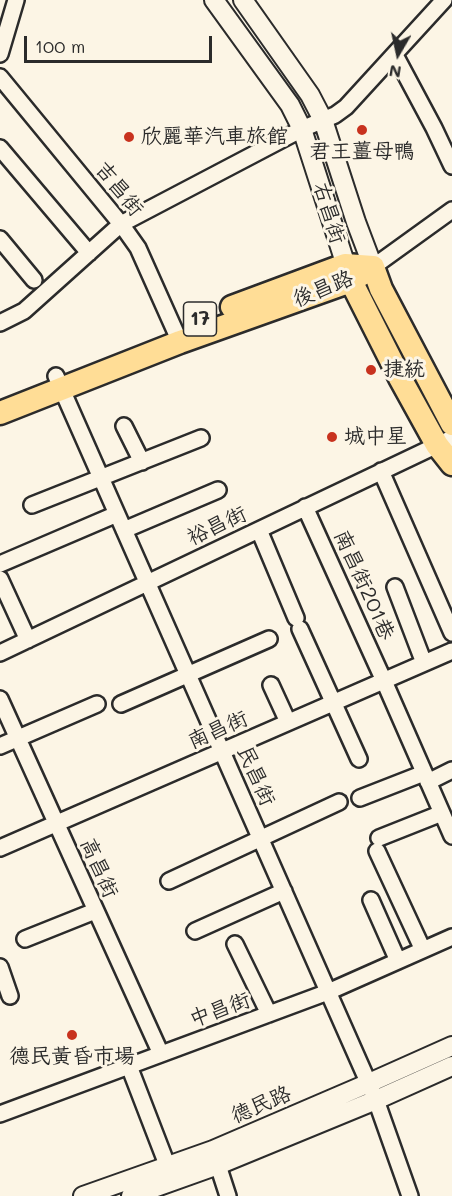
<!DOCTYPE html>
<html>
<head>
<meta charset="utf-8">
<style>
	body { margin:0 }
	#map { position:relative; width:452px; height:1196px; overflow:hidden; background:#fcf5e5; font-family:Mali,sans-serif }
	canvas { display:block }
	.north { position:absolute; left:368px; top:24px; width:60px; height:60px; -webkit-text-stroke:4px #fcf5e5; paint-order:stroke; rotate:189deg; font-size:16px; font-weight:700; line-height:24px; text-align:center; color:#2b2b2b }
	.north::after { content:''; display:block; margin:auto; width:21px; height:27px; background:#2b2b2b; clip-path:polygon(50% 0,100% 100%,50% 72%,0 100%) }
	.scale { position:absolute; left:24px; top:36px; width:188px; height:27px; box-sizing:border-box; border:3px solid #2b2b2b; border-top:0; padding-left:8px; font-size:18px; line-height:21px; white-space:nowrap; color:#2b2b2b; -webkit-text-stroke:4px #fcf5e5; paint-order:stroke }
</style>
</head>
<body>
<div id="map">
<canvas width="452" height="1196"></canvas>
<div class="north">N</div>
<div class="scale">100 m</div>
</div>
<script>
const c = document.querySelector('canvas').getContext('2d');
c.lineJoin = 'round';
function toPath(rows) {
  const path = new Path2D();
  for (const r of rows) {
    path.moveTo(r[0], r[1]);
    for (let i = 2; i < r.length; i += 2) path.lineTo(r[i], r[i + 1]);
  }
  return path;
}
function stroke(path, color, width, dash) {
  c.strokeStyle = color;
  c.lineWidth = width;
  c.lineCap = dash ? 'butt' : 'round';
  c.setLineDash(dash || []);
  c.stroke(path);
}
function write(font, color, halo, rows, align = 'center') {
  c.font = font + ' Mali,"LXGW WenKai TC",sans-serif';
  c.lineWidth = 6;
  c.setLineDash([]);
  c.textBaseline = 'middle';
  c.strokeStyle = halo;
  c.fillStyle = color;
  for (const [text, x, y, turn = 0] of rows) {
    c.save();
    c.translate(x, y);
    c.rotate((+turn || 0) * Math.PI / 180);
    c.textAlign = isNaN(turn) ? turn : align;
    if (halo) c.strokeText(text, 0, 0);
    c.fillText(text, 0, 0);
    c.restore();
  }
}
const minor = toPath([
	[0,54,16,0],
	[395,55,434,128,452,166],
	[0,77,121,224,138,248,180,342],
	[0,148,89,253],
	[0,239,34,280],
	[373,267,452,210],
	[0,323,24,311,121,224,302,129,335,115,346,107,444,0],
	[56,376,376,1100,410,1196],
	[124,426,142,462],
	[381,471,452,633],
	[32,505,201,438],
	[305,507,384,681,452,836],
	[124,530,218,490],
	[259,530,296,618],
	[0,564,117,514],
	[0,579,28,640],
	[395,587,424,663],
	[300,629,359,759],
	[0,653,452,438],
	[271,685,288,722],
	[0,699,161,1054],
	[121,704,269,639],
	[0,746,97,704],
	[428,782,452,770],
	[360,798,424,773],
	[379,838,442,813],
	[0,848,452,651],
	[377,851,423,950],
	[169,881,339,802],
	[371,900,398,961],
	[195,931,284,891],
	[25,939,95,911],
	[235,944,269,1014],
	[0,967,10,996],
	[129,1066,171,1175],
	[0,1114,328,992,452,937],
	[215,1156,228,1196]
]);
const tertiary = toPath([
	[214,0,290,105,302,129,350,278],
	[243,0,310,95,323,120,356,222,373,267],
	[83,1196,213,1150,369,1083,452,1046],
	[131,1196,218,1165,376,1100,452,1066]
]);
const primary = toPath([
	[373,267,381,289,452,424],
	[351,281,400,378,437,445,452,464],
	[232,307,345,265,373,267],
	[0,413,180,342,351,281,373,267]
]);
const markers = [
	[362,130,6,"#c8321e"],
	[129,137,6,"#c8321e"],
	[371,370,6,"#c8321e"],
	[332,437,6,"#c8321e"],
	[72,1035,6,"#c8321e"]
];
const shields = [
	[200,319,33]
];
const shieldNames = [
	["17",200,319]
];
const poiNames = [
	["欣麗華汽車旅館",141,137],
	["君王薑母鴨",362,152,"center"],
	["捷統",383,370],
	["城中星",344,437],
	["德民黃昏市場",72,1057,"center"]
];
const streetNames = [
	["吉昌街",119,189,51],
	["右昌街",329,213,73],
	["後昌路",323,289,-22],
	["裕昌街",217,526,-25],
	["南昌街201巷",364,585,66],
	["南昌街",218,730,-24],
	["民昌街",256,776,66],
	["高昌街",99,868,66],
	["中昌街",220,1010,-20],
	["德民路",261,1105,-23]
];
stroke(minor, '#2b2b2b', 20);
stroke(tertiary, '#2b2b2b', 22);
stroke(primary, '#2b2b2b', 27);
stroke(minor, '#fcf5e5', 15);
stroke(tertiary, '#fcf5e5', 18);
stroke(primary, '#ffdd96', 22);
for (const [x, y, r, color] of markers) {
  const dot = new Path2D();
  dot.arc(x, y, r, 0, 2 * Math.PI);
  c.fillStyle = color;
  c.fill(dot);
  stroke(dot, '#fcf5e5', 2);
}
for (const [x, y, w] of shields) {
  const box = new Path2D();
  box.roundRect(x - w / 2, y - 17, w, 34, 4.5);
  c.fillStyle = '#fcf5e5';
  c.fill(box);
  stroke(box, '#2b2b2b', 1.5);
}
write('bold 20px', '#2b2b2b', null, shieldNames);
write('21px', '#2b2b2b', '#fcf5e5', poiNames, 'left');
write('21px', '#2b2b2b', '#fcf5e5', streetNames);
</script>
</body>
</html>
